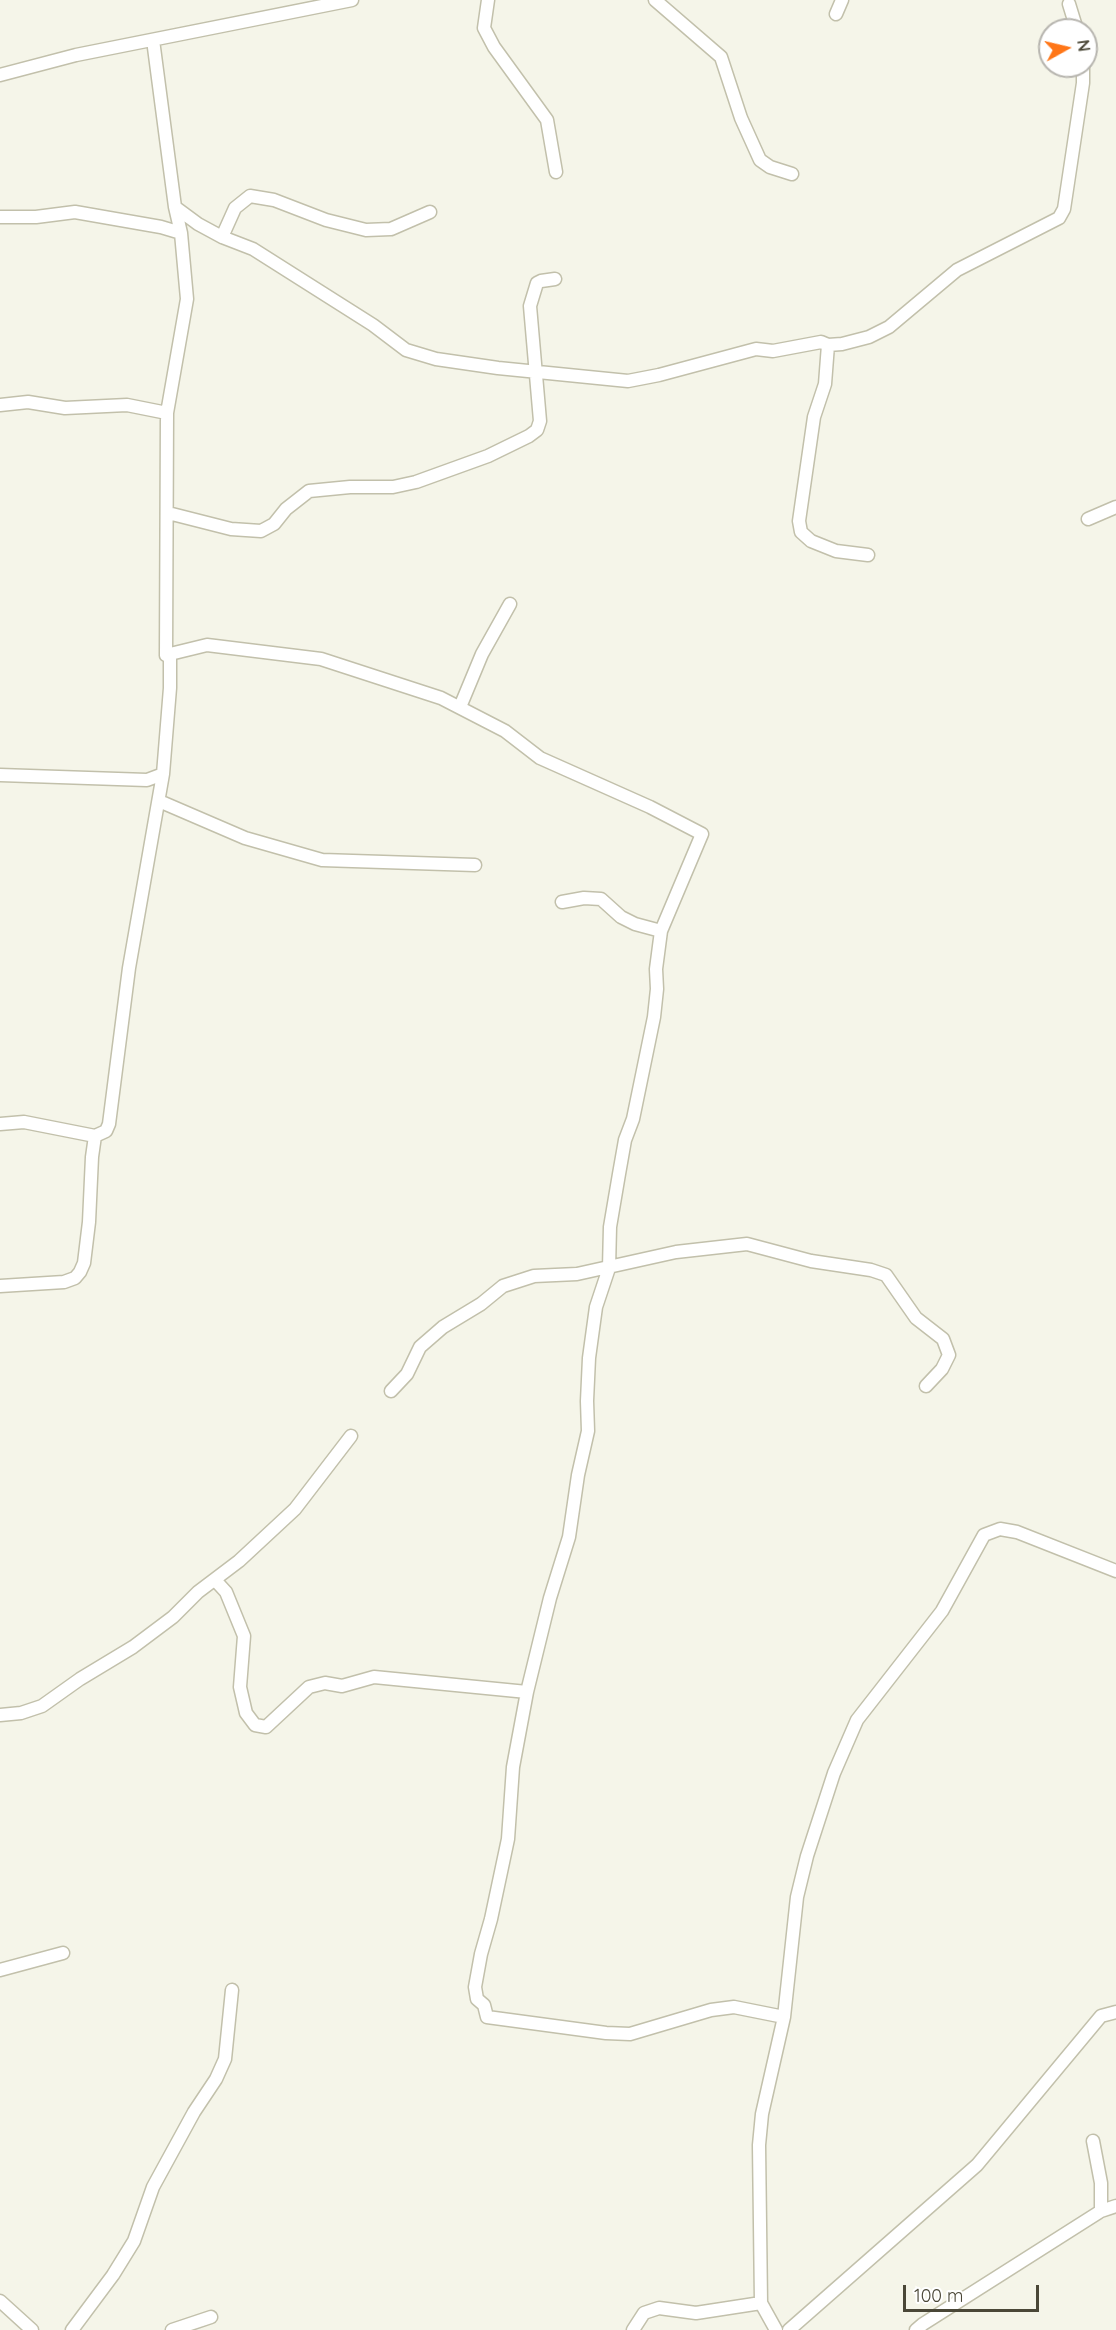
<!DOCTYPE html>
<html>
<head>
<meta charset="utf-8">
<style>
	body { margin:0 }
	#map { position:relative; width:1116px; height:2330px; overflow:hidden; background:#f5f5e9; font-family:Quicksand,sans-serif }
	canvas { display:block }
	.north { position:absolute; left:1038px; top:18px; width:60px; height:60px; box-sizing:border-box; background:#fff; border:2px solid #b7b5af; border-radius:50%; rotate:82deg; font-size:16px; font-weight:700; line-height:24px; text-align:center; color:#4a4737 }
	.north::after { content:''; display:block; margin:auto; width:21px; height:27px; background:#ff7617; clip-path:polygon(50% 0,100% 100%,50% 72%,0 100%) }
	.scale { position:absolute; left:903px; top:2285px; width:136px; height:27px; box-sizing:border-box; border:3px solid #4a4737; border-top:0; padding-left:8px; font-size:18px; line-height:21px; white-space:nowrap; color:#4a4737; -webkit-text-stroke:4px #fff; paint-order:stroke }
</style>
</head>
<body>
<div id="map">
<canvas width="1116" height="2330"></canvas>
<div class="north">N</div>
<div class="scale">100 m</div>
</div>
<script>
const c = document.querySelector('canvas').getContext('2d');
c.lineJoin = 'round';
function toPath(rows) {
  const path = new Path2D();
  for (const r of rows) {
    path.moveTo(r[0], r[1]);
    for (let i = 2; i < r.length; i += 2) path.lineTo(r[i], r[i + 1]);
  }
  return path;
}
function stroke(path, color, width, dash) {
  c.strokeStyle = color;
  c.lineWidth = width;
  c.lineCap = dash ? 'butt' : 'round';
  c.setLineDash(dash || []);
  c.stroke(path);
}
const minor = toPath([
	[488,0,484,28,494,47,547,120,556,172],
	[655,0,721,57,741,118,760,160,770,167,792,174],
	[1069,4,1077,30],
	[836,14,842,0],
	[0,75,76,55,352,0],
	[175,207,198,224,222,237,253,249,373,325,406,350,436,359,498,368,628,381,659,375,756,349,773,351,821,342,828,345,842,344,869,337,889,327,957,270,1059,218,1064,209,1083,83,1083,66],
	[0,217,36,217,75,212,161,227,181,233],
	[222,237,235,208,250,196,274,200,326,220,366,230,391,229,430,212],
	[828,345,825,384,814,417,799,521,801,532,811,541,836,551,868,555],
	[0,405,28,402,65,408,127,405,167,413],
	[168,513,231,529,261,531,274,524,286,509,309,491,350,487,393,487,416,482,488,456,529,436,537,430,540,421,530,306,537,283,541,281,555,279],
	[1088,519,1116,507],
	[166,655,207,645,321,659,441,698,505,731,540,758,650,807,702,834,661,931,635,924,621,917,601,899,584,898,562,902],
	[460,707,482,654,510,604],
	[0,775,147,780,163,774],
	[159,801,245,838,322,860,475,865],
	[661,931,656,969,657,989,654,1017,633,1119,625,1140,619,1174,610,1227,609,1268,596,1307,589,1358,587,1401,588,1431,578,1475,569,1537,550,1598,527,1692,513,1767,508,1839,491,1919,481,1954,475,1987,477,1999,484,2005,487,2017,606,2033,630,2034,711,2010,734,2007,784,2017],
	[0,1124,24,1122,95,1136,106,1131,109,1124,129,968,163,774,170,688,170,656,166,655,167,413,187,299,181,233,175,207,153,40],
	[0,1286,64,1282,75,1278,80,1272,84,1263,89,1222,92,1157,95,1136],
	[391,1391,407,1374,420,1347,443,1327,481,1304,503,1286,534,1276,577,1274,676,1252,747,1244,811,1261,871,1270,886,1275,916,1318,943,1339,949,1355,942,1369,926,1386],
	[215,1580,226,1592,244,1636,240,1687,246,1713,255,1725,266,1727,309,1687,325,1683,342,1686,374,1677,527,1692],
	[0,1715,21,1713,42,1706,80,1679,133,1647,173,1617,198,1592,239,1561,295,1509,351,1436],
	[0,1970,63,1953],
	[1093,2141,1101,2183,1101,2211],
	[0,2301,32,2330],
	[72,2330,113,2275,134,2241,153,2187,194,2112,216,2079,225,2059,232,1990],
	[172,2330,211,2317],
	[633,2330,644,2313,659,2308,696,2313,761,2303],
	[776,2330,761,2303,759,2145,762,2114,784,2017,797,1897,807,1856,834,1773,857,1720,942,1611,984,1535,1000,1529,1017,1532,1116,1571],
	[789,2330,977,2165,1101,2016,1116,2012],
	[916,2330,923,2324,1101,2211,1116,2206]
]);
stroke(minor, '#c2c0ab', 15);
stroke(minor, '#fff', 12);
</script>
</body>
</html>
